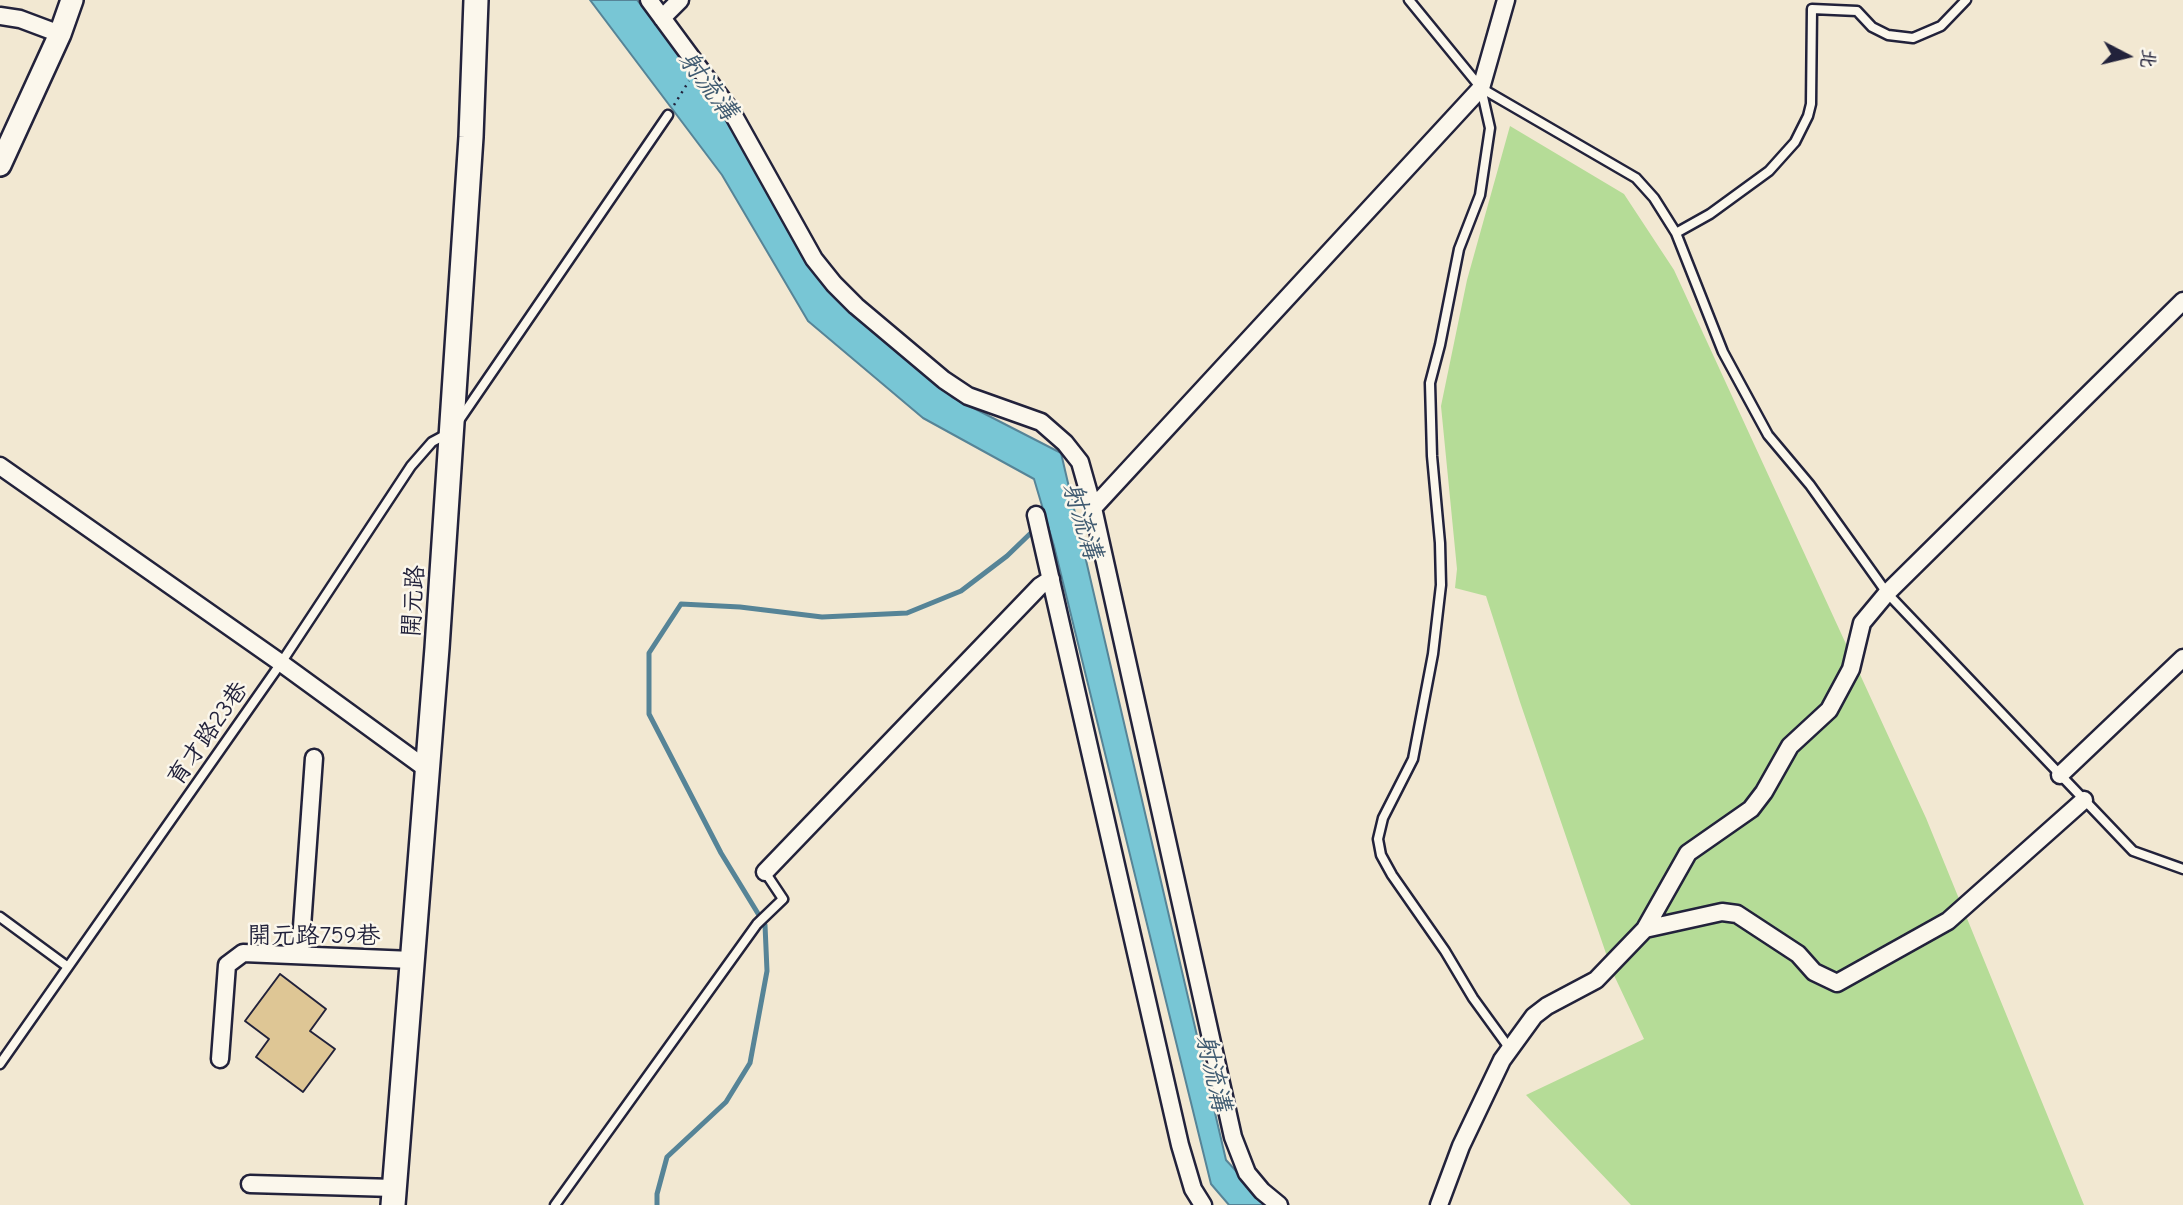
<!DOCTYPE html>
<html>
<head>
<meta charset="utf-8">
<style>
	body { margin:0 }
	#map { position:relative; width:2183px; height:1205px; overflow:hidden; background:#f2e8d2; font-family:"Comic Neue","LXGW WenKai TC",sans-serif }
	canvas { display:block }
	.north { position:absolute; left:2092px; top:21px; width:70px; height:70px; -webkit-text-stroke:5px #fbf7ec; paint-order:stroke; rotate:97deg; font-size:19px; font-weight:700; line-height:28px; text-align:center; color:#22223b }
	.north::after { content:''; display:block; margin:auto; width:24px; height:32px; background:#22223b; clip-path:polygon(50% 0,100% 100%,50% 72%,0 100%) }
</style>
</head>
<body>
<div id="map">
<canvas width="2183" height="1205"></canvas>
<div class="north">北</div>
</div>
<script>
const c = document.querySelector('canvas').getContext('2d');
c.lineJoin = 'round';
function fill(path, color) {
  c.fillStyle = color;
  c.fill(path, 'evenodd');
}
function toPath(rows) {
  const path = new Path2D();
  for (const r of rows) {
    path.moveTo(r[0], r[1]);
    for (let i = 2; i < r.length; i += 2) path.lineTo(r[i], r[i + 1]);
  }
  return path;
}
function stroke(path, color, width, dash) {
  c.strokeStyle = color;
  c.lineWidth = width;
  c.lineCap = dash ? 'butt' : 'round';
  c.setLineDash(dash || []);
  c.stroke(path);
}
function write(font, color, halo, rows, align = 'center') {
  c.font = font + ' "Comic Neue","LXGW WenKai TC",sans-serif';
  c.lineWidth = 5;
  c.setLineDash([]);
  c.textBaseline = 'middle';
  c.strokeStyle = halo;
  c.fillStyle = color;
  for (const [text, x, y, turn = 0] of rows) {
    c.save();
    c.translate(x, y);
    c.rotate((+turn || 0) * Math.PI / 180);
    c.textAlign = isNaN(turn) ? turn : align;
    if (halo) c.strokeText(text, 0, 0);
    c.fillText(text, 0, 0);
    c.restore();
  }
}
const green = toPath([
	[1510,126,1624,194,1674,270,1926,818,2084,1205,1631,1205,1526,1095,1644,1039,1612,971,1520,702,1486,596,1455,588,1457,569,1441,406,1467,280]
]);
const water = toPath([
	[590,0,637,0,692,69,743,145,822,281,952,397,1061,453,1226,1160,1267,1205,1229,1205,1211,1184,1054,546,1034,479,923,418,808,321,722,175,590,0]
]);
const stream = toPath([
	[657,1205,657,1194,667,1157,726,1102,750,1063,767,971,765,925,721,853,649,714,649,653,681,604,740,607,822,617,907,613,961,591,1007,556,1035,529]
]);
const building = toPath([
	[280,974,326,1009,310,1031,335,1049,303,1092,256,1057,269,1039,245,1021,280,974]
]);
const path = toPath([
	[674,105,689,81]
]);
const service = toPath([
	[1409,0,1481,88,1636,178,1654,198,1676,233,1723,352,1768,435,1810,485,1887,593,2133,851,2183,869],
	[1481,88,1490,128,1480,195,1459,249,1440,345,1430,383,1432,456,1440,543,1441,585,1433,654,1413,759,1383,818,1378,839,1381,855,1392,875,1445,951,1473,998,1510,1049],
	[1676,233,1710,214,1769,171,1795,142,1808,116,1811,104,1812,9,1857,11,1872,27,1888,35,1913,38,1941,26,1966,0],
	[458,422,668,115],
	[0,917,68,967],
	[0,1064,281,663,411,466,432,442,447,434],
	[555,1205,757,924,783,899,765,872]
]);
const minor = toPath([
	[649,0,733,114,814,259,834,284,856,306,944,380,968,396,1041,422,1065,443,1080,462,1093,508,1233,1137,1247,1173,1262,1191,1279,1205],
	[0,16,20,19,60,34],
	[662,18,680,0],
	[0,466,281,663,428,770],
	[1093,508,1481,88,1506,0],
	[1036,515,1180,1145,1193,1189,1203,1205],
	[2060,775,2183,658],
	[765,872,1040,586,1051,579],
	[1645,929,1722,912,1737,914,1798,954,1814,972,1837,983,1948,921,2084,800],
	[300,955,314,758],
	[220,1059,227,965,243,953,412,960],
	[250,1184,394,1188],
	[1439,1205,1461,1146,1502,1060,1534,1016,1547,1006,1596,980,1645,929,1688,853,1751,809,1764,792,1790,746,1829,710,1851,669,1862,623,1887,593,2183,301]
]);
const tertiary = toPath([
	[0,165,60,34,72,0]
]);
const secondary = toPath([
	[393,1205,437,648,471,137,476,0]
]);
const streetNames = [
	["開元路",414,601,-86],
	["育才路23巷",208,734,-55],
	["開元路759巷",314,936]
];
const waterNames = [
	["射流溝",708,86,53],
	["射流溝",1082,521,73],
	["射流溝",1213,1073,77]
];
fill(green, '#b5dc97');
fill(water, '#78c6d5');
stroke(water, '#568497', 2);
stroke(stream, '#568497', 5);
fill(building, '#dec695');
stroke(building, '#22223b', 2);
stroke(service, '#22223b', 13);
stroke(minor, '#22223b', 21);
stroke(tertiary, '#22223b', 26);
stroke(secondary, '#22223b', 28);
stroke(path, '#22223b', 2.5, [2, 5]);
stroke(service, '#fbf7ec', 8);
stroke(minor, '#fbf7ec', 16);
stroke(tertiary, '#fbf7ec', 21);
stroke(secondary, '#fbf7ec', 23);
write('24px', '#22223b', '#fbf7ec', streetNames);
write('italic 26px', '#405b71', '#fbf7ec', waterNames);
</script>
</body>
</html>
